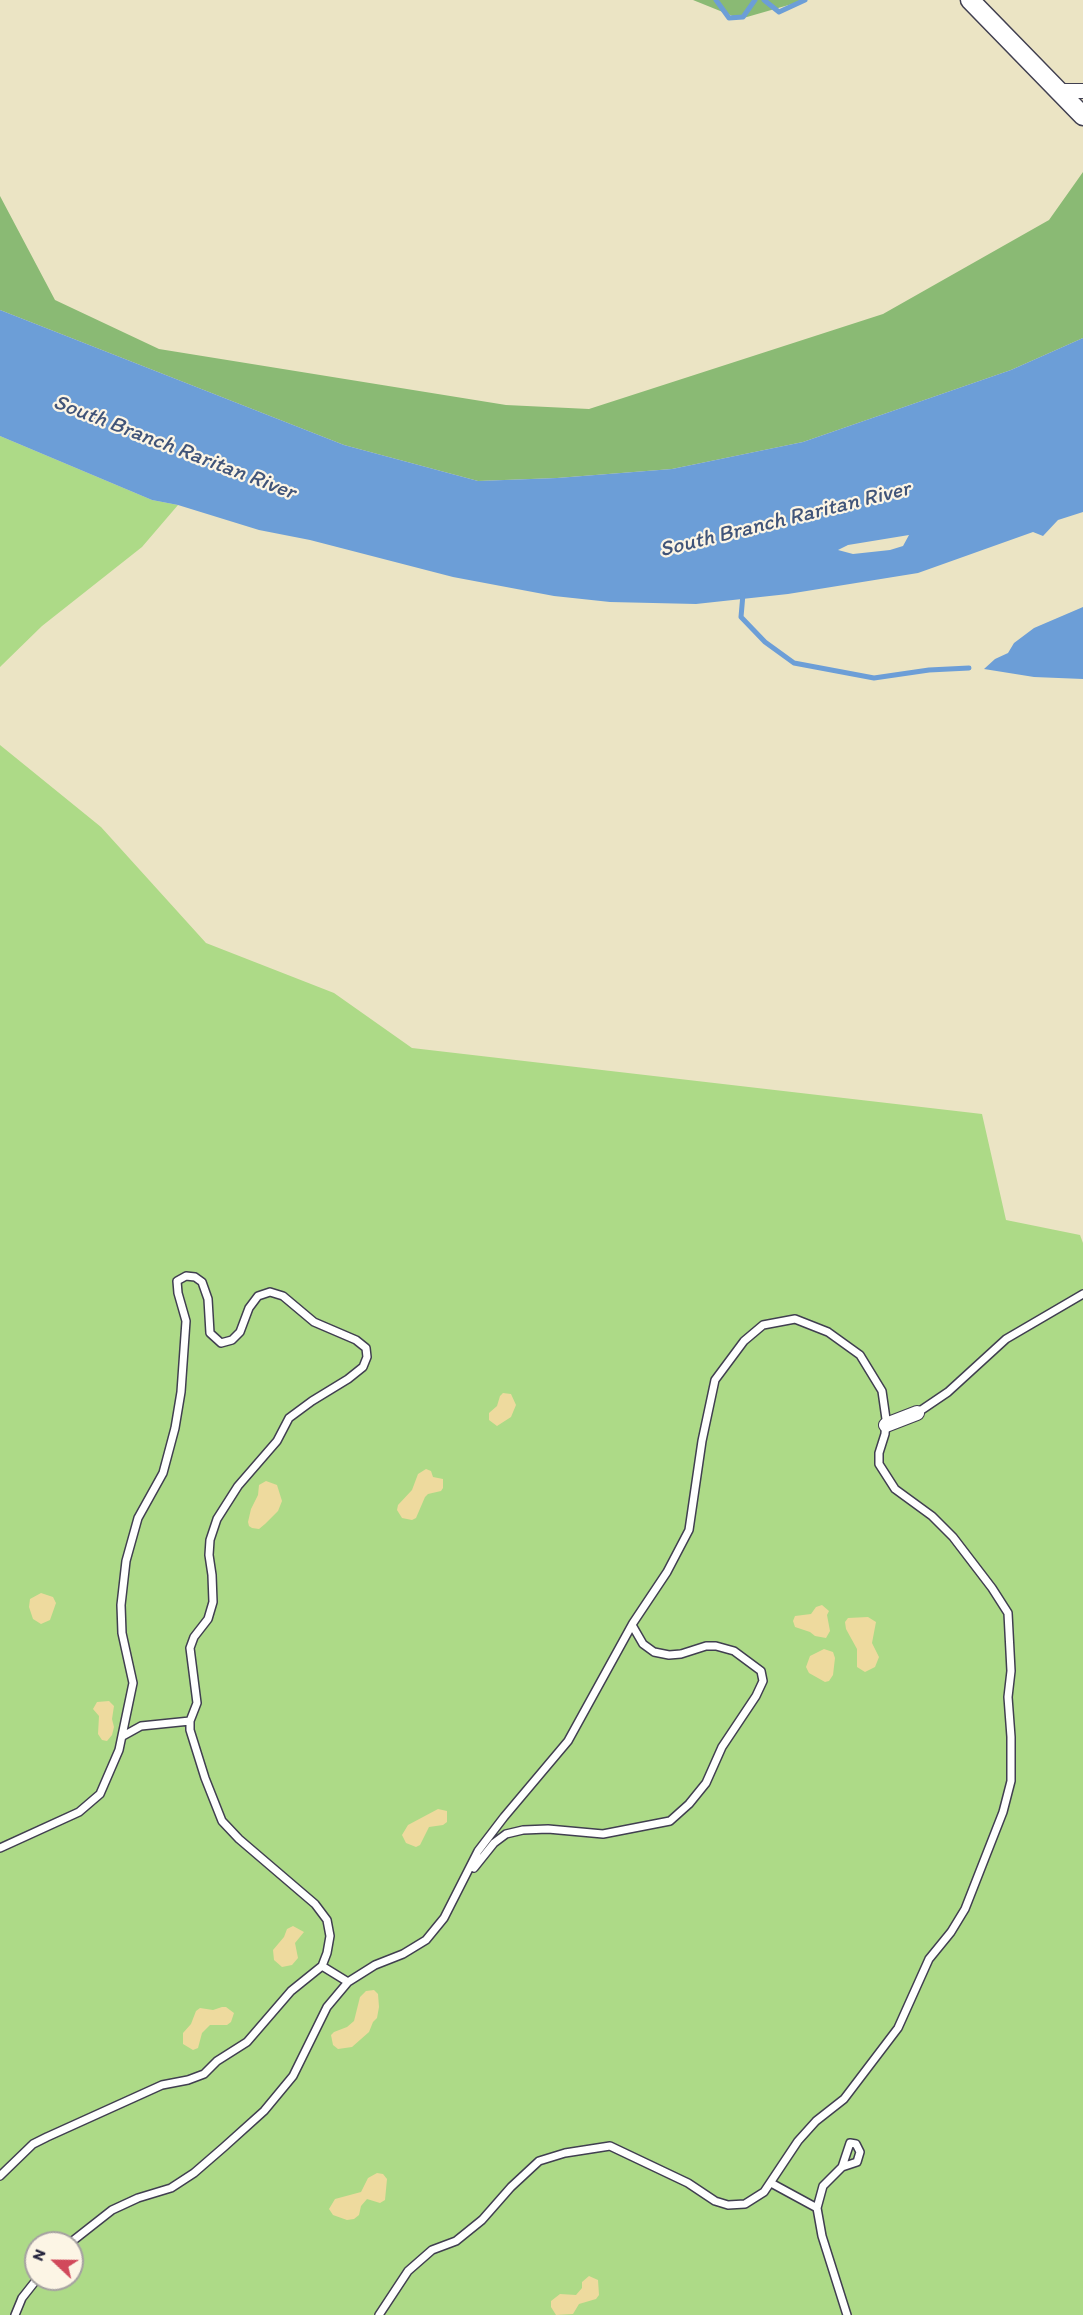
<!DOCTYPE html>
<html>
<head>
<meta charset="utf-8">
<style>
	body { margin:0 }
	#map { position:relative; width:1083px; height:2315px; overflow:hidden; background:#ebe4c4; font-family:Itim,sans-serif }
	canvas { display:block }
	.north { position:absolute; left:24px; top:2231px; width:60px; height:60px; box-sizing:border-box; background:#fcf5e5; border:2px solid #a5a1a1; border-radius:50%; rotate:292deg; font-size:16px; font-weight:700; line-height:24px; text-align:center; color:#22223b }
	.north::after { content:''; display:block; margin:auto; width:21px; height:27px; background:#d1495b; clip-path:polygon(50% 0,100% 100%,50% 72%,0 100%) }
</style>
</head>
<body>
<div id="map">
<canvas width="1083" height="2315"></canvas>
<div class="north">N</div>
</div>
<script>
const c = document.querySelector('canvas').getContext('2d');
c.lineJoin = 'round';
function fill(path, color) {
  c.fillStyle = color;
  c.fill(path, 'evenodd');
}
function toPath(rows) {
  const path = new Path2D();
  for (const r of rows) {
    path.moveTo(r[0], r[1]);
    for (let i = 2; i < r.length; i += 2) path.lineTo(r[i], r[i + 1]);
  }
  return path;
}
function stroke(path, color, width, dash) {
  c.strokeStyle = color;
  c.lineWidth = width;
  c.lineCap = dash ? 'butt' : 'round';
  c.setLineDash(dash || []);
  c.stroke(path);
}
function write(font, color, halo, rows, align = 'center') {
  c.font = font + ' Itim,sans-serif';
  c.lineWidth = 4.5;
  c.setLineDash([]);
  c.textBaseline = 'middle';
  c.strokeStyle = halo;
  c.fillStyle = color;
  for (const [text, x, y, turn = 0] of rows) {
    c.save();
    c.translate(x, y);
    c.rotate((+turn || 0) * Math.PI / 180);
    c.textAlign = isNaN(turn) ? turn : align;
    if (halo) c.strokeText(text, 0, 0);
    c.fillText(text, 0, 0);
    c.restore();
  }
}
const green = toPath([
	[0,436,152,500,178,505,142,547,42,626,0,667],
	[0,745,101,827,206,943,334,993,412,1048,982,1114,1006,1220,1080,1235,1083,1243,1083,2315,0,2315],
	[36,2243,72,2243,72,2279,36,2279]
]);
const forest = toPath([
	[693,0,806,0,740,19],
	[1083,172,1083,338,1011,370,803,442,672,469,557,478,478,481,344,445,0,310,0,196,55,300,159,349,506,405,589,409,883,314,1049,220]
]);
const sand = toPath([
	[503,1393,511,1394,516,1405,511,1417,497,1426,489,1420,489,1413,497,1406,500,1396],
	[426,1469,431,1471,433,1477,443,1479,443,1488,441,1491,428,1494,425,1497,416,1518,412,1520,402,1518,397,1510,398,1505,412,1490,418,1474],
	[266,1481,277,1485,282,1501,278,1511,265,1524,259,1529,252,1528,249,1526,248,1522,251,1509,258,1495,259,1485],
	[41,1593,53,1597,56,1603,50,1620,41,1624,33,1619,29,1607,30,1599],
	[822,1605,829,1611,827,1615,830,1631,826,1638,815,1636,810,1632,795,1627,793,1621,795,1616,811,1614,816,1607],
	[868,1617,876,1622,872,1643,879,1657,875,1667,865,1672,857,1667,857,1649,846,1629,845,1622,848,1618],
	[824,1649,833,1652,835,1658,833,1675,829,1681,825,1682,809,1673,806,1667,810,1656],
	[109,1701,114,1706,112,1719,114,1727,112,1735,107,1741,102,1740,98,1734,99,1716,93,1709,97,1702],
	[438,1809,447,1811,447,1822,443,1825,429,1827,420,1845,416,1847,406,1843,402,1835,408,1825],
	[293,1926,304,1932,295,1943,298,1958,292,1965,282,1967,274,1960,273,1950,284,1937,287,1929],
	[374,1990,378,1994,379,2007,377,2018,373,2022,369,2032,352,2047,338,2049,333,2045,331,2035,334,2032,347,2027,354,2021,360,1997,366,1991],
	[222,2007,226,2007,234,2013,231,2022,227,2025,210,2025,202,2033,198,2048,193,2050,183,2044,183,2033,191,2024,196,2011,200,2008,213,2010],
	[377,2173,383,2174,387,2179,385,2200,380,2203,367,2199,361,2206,359,2215,354,2219,347,2220,333,2215,329,2209,335,2199,361,2192,368,2178],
	[589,2276,598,2280,599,2295,596,2299,579,2304,573,2314,556,2315,551,2307,551,2301,560,2294,576,2295,582,2288,582,2282]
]);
const water = toPath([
	[0,310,344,445,478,481,557,478,672,469,803,442,1011,370,1083,338,1083,512,1058,520,1043,536,1033,532,918,573,788,594,696,604,610,602,554,596,453,577,310,540,259,530,178,505,152,500,0,436],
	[909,535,903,546,890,550,853,554,838,550,848,545],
	[1083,607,1083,679,1034,677,984,669,995,659,1008,653,1014,643,1034,628]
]);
const stream = toPath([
	[716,0,729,18,743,17,755,0],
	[764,0,779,12,805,0],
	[743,594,741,617,765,642,794,663,874,678,929,670,969,668]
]);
const service = toPath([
	[917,1413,948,1392,1006,1339,1083,1294],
	[123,1736,141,1726,190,1721],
	[0,1848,79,1812,100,1794,119,1750,133,1683,122,1633,121,1605,126,1561,138,1518,163,1473,175,1428,181,1392,186,1321,178,1293,177,1281,186,1276,195,1277,202,1282,208,1299,210,1333,221,1343,232,1340,240,1332,249,1308,258,1296,270,1292,283,1296,314,1322,356,1340,366,1348,367,1357,363,1367,348,1379,312,1401,289,1418,277,1441,238,1486,217,1519,210,1540,209,1555,212,1575,213,1602,208,1619,194,1637,190,1648,197,1703,190,1721,190,1730,205,1778,222,1821,239,1839,315,1904,327,1920,330,1936,327,1953,322,1966,291,1991,247,2042,217,2061,204,2074,188,2080,162,2085,47,2137,33,2144,0,2176],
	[474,1868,494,1843,506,1834,523,1830,548,1829,603,1834,670,1821,689,1804,706,1783,722,1747,756,1696,763,1681,761,1671,734,1651,716,1646,706,1646,681,1654,669,1655,654,1652,643,1644,632,1625],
	[322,1966,348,1982],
	[842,2167,857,2162,860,2152,856,2144,850,2143,842,2167,823,2186,817,2208,822,2236,847,2315],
	[771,2183,817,2208],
	[70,2243,112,2210,138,2198,171,2188,194,2173,224,2147,264,2111,293,2076,327,2007,348,1982,375,1965,403,1954,426,1940,444,1918,478,1851,504,1817,568,1741,633,1623,667,1572,689,1530,702,1441,715,1380,744,1341,763,1325,795,1319,828,1332,860,1355,882,1391,886,1419,885,1434,879,1453,879,1464,895,1489,932,1516,953,1537,992,1588,1008,1613,1011,1671,1008,1697,1011,1737,1011,1781,1003,1812,965,1909,951,1932,929,1959,898,2028,844,2099,816,2121,798,2141,764,2192,745,2204,728,2205,715,2201,688,2183,610,2146,565,2153,539,2161,511,2187,482,2220,456,2241,432,2250,408,2271,379,2315],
	[15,2315,22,2298,37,2279]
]);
const minor = toPath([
	[1058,91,1083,91],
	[886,1425,917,1413]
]);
const tertiary = toPath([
	[970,0,1083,116]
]);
const waterNames = [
	["South Branch Raritan River",174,448,21],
	["South Branch Raritan River",785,520,-14]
];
fill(green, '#adda87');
fill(forest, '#8aba74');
fill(sand, '#eeda9e');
fill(water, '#6c9ed7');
stroke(stream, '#6c9ed7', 5);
stroke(service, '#403f50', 10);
stroke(minor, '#403f50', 16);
stroke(tertiary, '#403f50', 21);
stroke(service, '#fff', 7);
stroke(minor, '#fff', 14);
stroke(tertiary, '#fff', 18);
write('italic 22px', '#405479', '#fcf5e5', waterNames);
</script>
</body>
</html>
